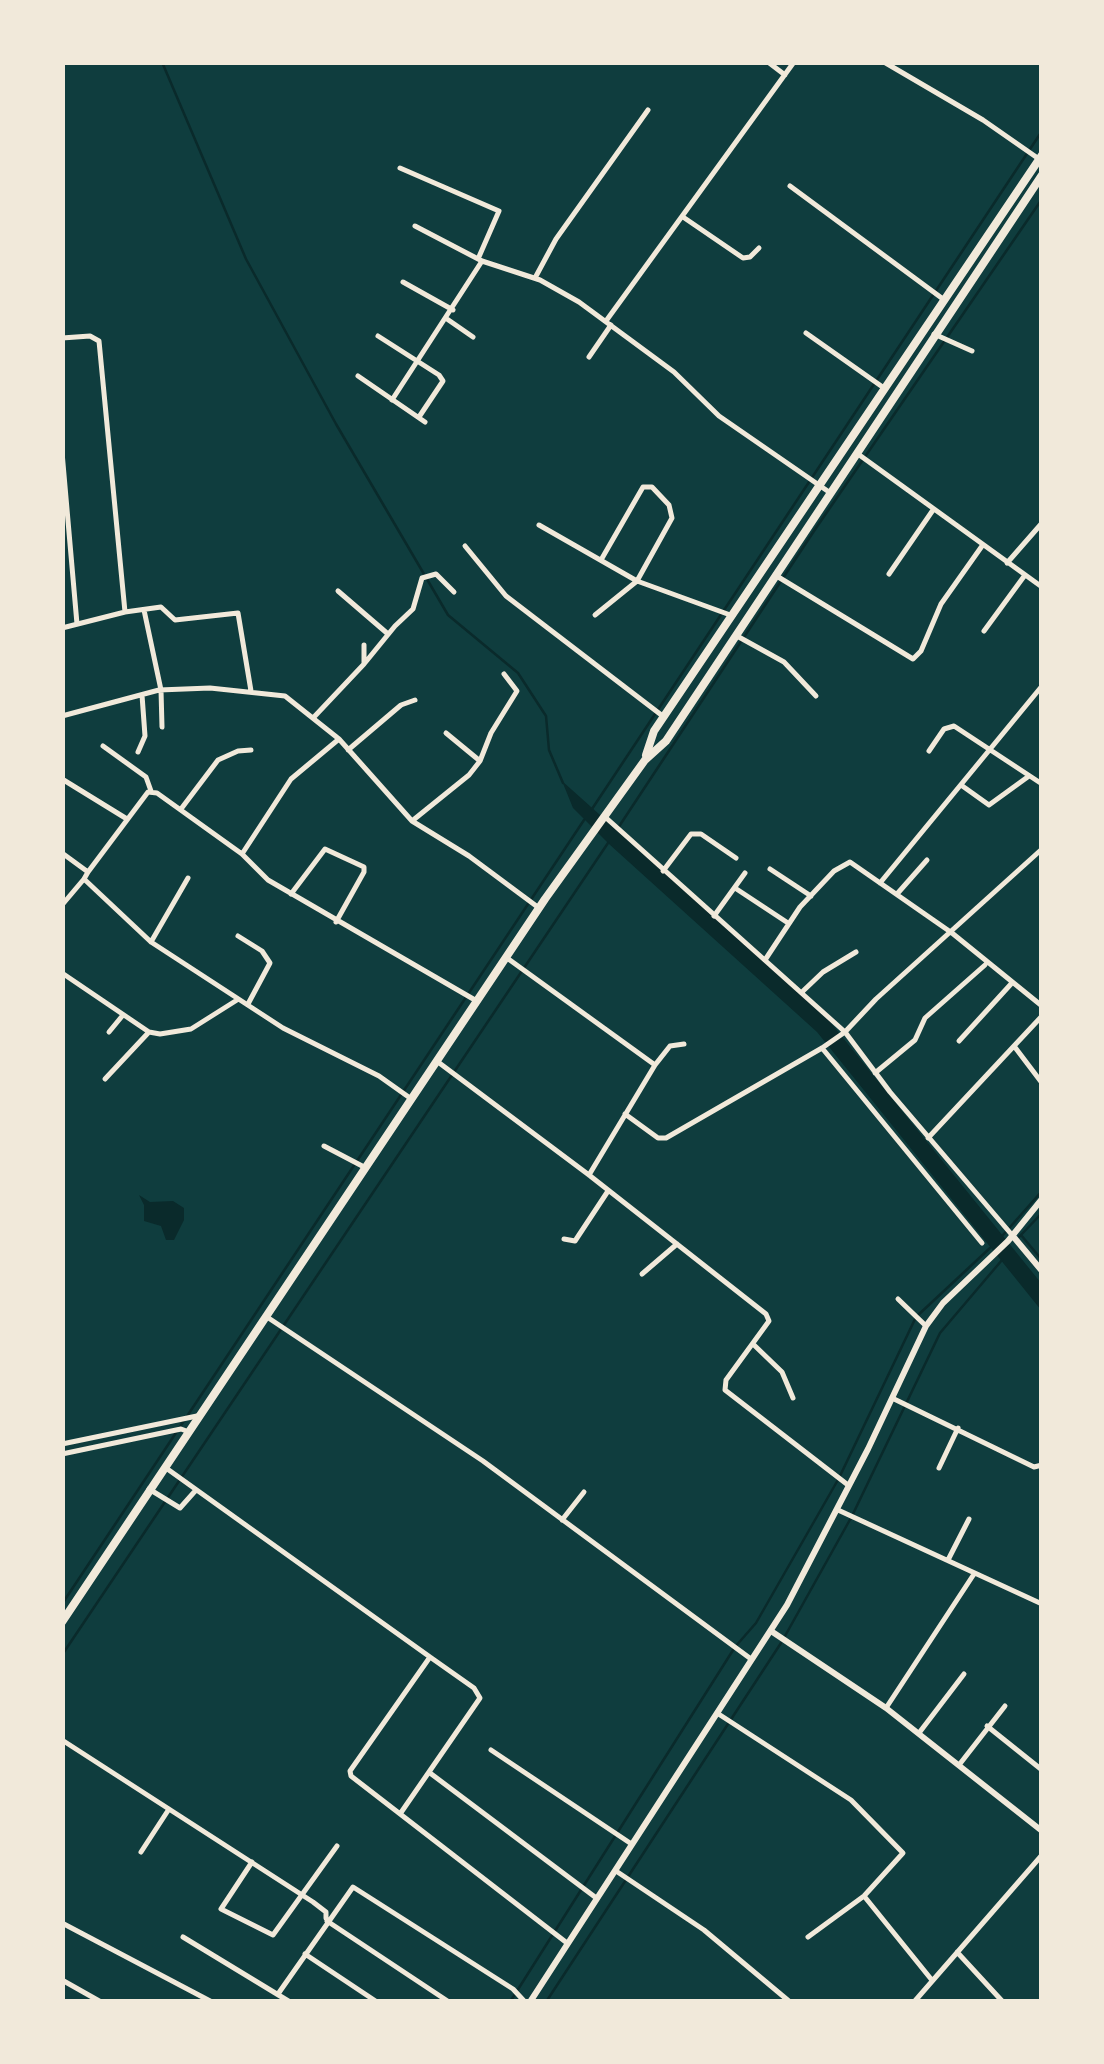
<!DOCTYPE html>
<html>
<head>
<meta charset="utf-8">
<style>
	body { margin:0 }
	#map { position:relative; width:1104px; height:2064px; overflow:hidden; background:#0f3d3e; font-family:"Space Grotesk",sans-serif }
	canvas { display:block }
	.frame { position:absolute; inset:0; border:65px solid #f1e9da; pointer-events:none }
</style>
</head>
<body>
<div id="map">
<canvas width="1104" height="2064"></canvas>
<div class="frame"></div>
</div>
<script>
const c = document.querySelector('canvas').getContext('2d');
c.lineJoin = 'round';
function fill(path, color) {
  c.fillStyle = color;
  c.fill(path, 'evenodd');
}
function toPath(rows) {
  const path = new Path2D();
  for (const r of rows) {
    path.moveTo(r[0], r[1]);
    for (let i = 2; i < r.length; i += 2) path.lineTo(r[i], r[i + 1]);
  }
  return path;
}
function stroke(path, color, width, dash) {
  c.strokeStyle = color;
  c.lineWidth = width;
  c.lineCap = dash ? 'butt' : 'round';
  c.setLineDash(dash || []);
  c.stroke(path);
}
const water = toPath([
	[562,781,827,1018,1041,1283,1041,1310,817,1032,609,844,573,808],
	[139,1195,150,1202,173,1201,184,1208,184,1220,174,1240,166,1240,161,1226,144,1221,144,1205]
]);
const stream = toPath([
	[162,62,246,259,336,424,448,615,518,673,546,716,549,750,563,783],
	[592,809,1042,131],
	[618,828,814,531,1042,199],
	[1003,1235,1042,1191],
	[1021,1235,1042,1260],
	[1019,1237,1042,1213],
	[62,1604,584,820],
	[785,1636,852,1516,940,1333,1002,1260],
	[62,1655,608,843],
	[510,2002,735,1647,756,1623,839,1478,916,1317,990,1248],
	[546,2002,781,1643]
]);
const minor = toPath([
	[768,62,785,75],
	[884,62,983,120,1039,159],
	[400,168,499,211,478,259],
	[790,186,943,299],
	[683,217,743,258,750,257,759,248],
	[415,226,482,261,540,280,579,302,674,372,719,416,829,492],
	[535,278,556,239,648,110],
	[403,282,453,310],
	[447,319,473,337],
	[606,321,794,62],
	[806,333,884,388],
	[934,334,972,351],
	[378,336,439,375,443,381,419,417],
	[62,338,90,336,99,341,125,612],
	[589,357,611,325],
	[358,376,425,422],
	[392,400,482,261],
	[62,452,77,624],
	[858,454,1042,587],
	[539,525,637,581,733,616],
	[465,546,506,596,664,717],
	[1007,563,1042,523],
	[889,574,933,510],
	[775,575,913,659,921,651,941,604,982,546],
	[338,591,388,634],
	[144,610,161,690,162,727],
	[595,615,637,581,672,518,669,505,652,487,643,487,601,560],
	[62,628,125,612,161,607,175,620,238,613,251,691],
	[984,631,1025,575],
	[737,636,784,662,816,696],
	[364,664,395,626,413,609,422,578,436,574,454,592],
	[62,716,159,690,210,688,285,696,339,739,412,821,469,856,539,908],
	[314,717,364,664,364,645],
	[446,733,480,761],
	[103,746,146,777,151,791],
	[348,750,401,705,415,700],
	[929,751,944,729,954,726,1042,784],
	[138,752,145,736,142,695],
	[62,779,127,819],
	[961,785,989,805,1029,776],
	[181,809,218,760,238,751,251,750],
	[604,816,845,1032,890,1092,1012,1235],
	[412,821,469,775,480,761,491,733,517,691,504,674],
	[62,853,88,872],
	[242,854,291,779,339,739],
	[770,869,811,896],
	[663,871,691,834,701,834,736,858],
	[880,883,1042,686],
	[735,888,788,923],
	[291,894,325,849,364,867,364,872,336,922],
	[897,894,927,860],
	[62,905,84,879],
	[714,916,745,873],
	[238,936,262,951,270,963,248,1004],
	[151,942,188,878],
	[507,958,655,1065,589,1175],
	[765,960,800,907,834,871,850,862,952,933,1042,1006],
	[62,973,149,1032,160,1034,191,1029,237,1000],
	[802,992,823,972,856,952],
	[109,1032,123,1015],
	[959,1041,1011,984],
	[1014,1046,1042,1083],
	[822,1048,982,1243],
	[438,1062,589,1175,766,1314,769,1321,726,1380,725,1390,848,1485],
	[655,1065,670,1046,684,1044],
	[875,1073,915,1040,925,1018,985,965],
	[105,1079,149,1032],
	[410,1098,379,1076,283,1028,151,942,84,879,88,872,148,792,157,793,242,854,268,880,475,1000],
	[625,1114,658,1138,666,1138,822,1048,845,1032,876,999,1042,849],
	[928,1138,1042,1016],
	[324,1146,366,1168],
	[564,1239,575,1241,608,1191],
	[642,1274,677,1244],
	[898,1299,926,1326],
	[267,1317,483,1461,751,1659],
	[753,1344,782,1372,793,1398],
	[892,1398,1034,1467,1042,1465],
	[62,1444,197,1416],
	[62,1454,181,1429,189,1432],
	[166,1468,430,1657,350,1771,351,1776,567,1943],
	[939,1468,958,1428],
	[149,1489,180,1508,196,1490],
	[838,1510,1042,1604],
	[562,1520,584,1492],
	[948,1560,969,1519],
	[886,1708,974,1574],
	[717,1713,851,1800,903,1853,864,1896,808,1937],
	[987,1726,1042,1770],
	[919,1733,964,1674],
	[62,1740,313,1902,326,1912,326,1918],
	[491,1750,630,1843],
	[959,1765,1005,1706],
	[430,1773,595,1897],
	[400,1814,480,1698,474,1688,430,1657],
	[141,1852,169,1809],
	[252,1862,221,1909,273,1935,337,1846],
	[616,1871,704,1930,790,2002],
	[864,1896,931,1979],
	[327,1921,449,2002],
	[62,1923,212,2002],
	[183,1937,290,2002],
	[957,1952,1003,2002],
	[305,1954,377,2002],
	[62,1980,101,2002],
	[278,1994,353,1887,513,1989,525,2002],
	[914,2002,1042,1855]
]);
const tertiary = toPath([
	[771,1631,886,1708,1042,1831]
]);
const secondary = toPath([
	[1012,1235,1042,1271],
	[530,2002,787,1605,868,1449,926,1326,943,1303,1008,1241,1042,1199]
]);
const trunk = toPath([
	[646,755,654,731,1042,155],
	[62,1622,545,899,645,760,666,741,1042,175]
]);
fill(water, '#0a2a2b');
stroke(stream, '#0a2a2b', 2.5);
stroke(minor, '#f1e9da', 5);
stroke(tertiary, '#f1e9da', 6);
stroke(secondary, '#f1e9da', 6);
stroke(trunk, '#f1e9da', 8);
</script>
</body>
</html>
